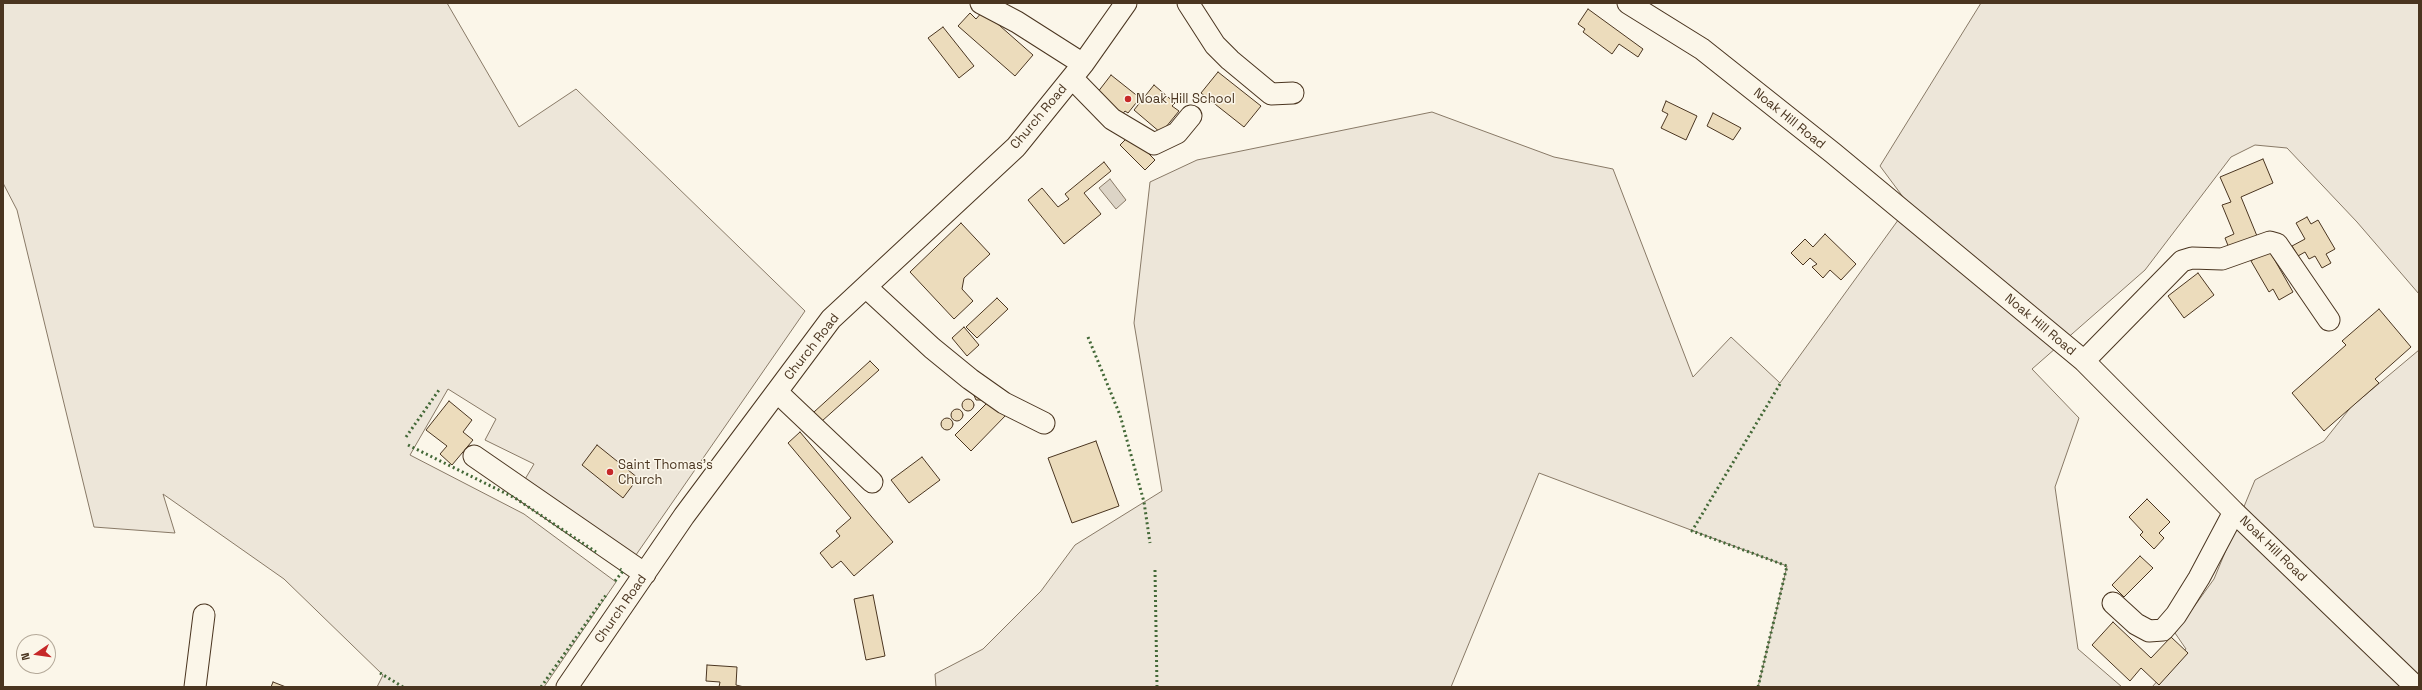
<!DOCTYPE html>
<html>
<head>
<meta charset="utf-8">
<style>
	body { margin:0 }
	#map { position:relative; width:2422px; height:690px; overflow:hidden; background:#fbf6e9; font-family:"Space Grotesk",sans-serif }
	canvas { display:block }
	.frame { position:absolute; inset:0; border:4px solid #4a3520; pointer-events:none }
	.north { position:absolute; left:16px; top:634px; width:40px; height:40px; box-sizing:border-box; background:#fbf6e9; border:1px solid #b4a999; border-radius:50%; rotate:257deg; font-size:11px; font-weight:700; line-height:16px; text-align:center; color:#4a3520 }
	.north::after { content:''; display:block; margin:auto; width:14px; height:18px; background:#c62828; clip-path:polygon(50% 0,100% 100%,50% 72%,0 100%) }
</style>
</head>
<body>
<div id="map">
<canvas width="2422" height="690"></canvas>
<div class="frame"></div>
<div class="north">N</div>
</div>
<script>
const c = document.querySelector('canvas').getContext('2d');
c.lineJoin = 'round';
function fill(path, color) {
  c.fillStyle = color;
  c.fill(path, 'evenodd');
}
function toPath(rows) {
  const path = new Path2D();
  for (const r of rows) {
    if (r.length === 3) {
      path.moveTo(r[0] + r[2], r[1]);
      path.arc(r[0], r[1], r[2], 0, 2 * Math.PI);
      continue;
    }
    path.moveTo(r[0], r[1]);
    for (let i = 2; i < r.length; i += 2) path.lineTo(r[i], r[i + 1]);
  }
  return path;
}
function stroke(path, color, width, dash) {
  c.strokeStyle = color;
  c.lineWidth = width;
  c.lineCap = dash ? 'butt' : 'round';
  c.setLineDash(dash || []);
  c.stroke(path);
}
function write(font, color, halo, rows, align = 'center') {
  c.font = font + ' "Space Grotesk",sans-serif';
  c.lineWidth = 3;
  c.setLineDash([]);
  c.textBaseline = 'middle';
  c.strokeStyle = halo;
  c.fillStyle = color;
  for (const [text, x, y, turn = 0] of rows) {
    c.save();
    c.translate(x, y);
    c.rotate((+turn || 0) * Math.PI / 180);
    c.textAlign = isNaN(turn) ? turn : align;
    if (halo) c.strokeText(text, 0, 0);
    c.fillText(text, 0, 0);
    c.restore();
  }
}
const green = toPath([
	[3,3,447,3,519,127,576,89,805,311,629,565,521,486,534,464,485,440,496,419,448,389,410,455,524,514,616,582,544,687,377,687,383,675,284,579,163,494,175,533,94,527,17,210,3,183,3,3],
	[1981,3,2419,3,2419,294,2357,222,2287,148,2255,145,2231,157,2145,270,2032,369,2079,418,2055,487,2078,649,2122,687,1758,687,1787,566,1539,473,1451,687,936,687,935,674,983,649,1041,591,1075,545,1162,491,1134,323,1150,182,1197,160,1432,112,1554,157,1613,169,1693,377,1731,337,1780,383,1909,205,1880,166,1981,3],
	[2419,350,2419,687,2152,687,2186,649,2175,633,2214,579,2255,480,2324,441,2351,407,2419,350]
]);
const water = toPath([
	[1110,179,1126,200,1116,209,1099,188,1110,179]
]);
const building = toPath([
	[1588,9,1643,49,1638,57,1619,44,1612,54,1583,32,1585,29,1578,24,1588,9],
	[983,11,1033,55,1015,76,958,26,970,13,976,19,983,11],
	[943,27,974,66,959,78,928,38,943,27],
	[1218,72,1261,106,1244,127,1201,93,1218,72],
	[1111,75,1140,98,1128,113,1125,111,1120,117,1094,97,1111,75],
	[1154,85,1175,103,1172,106,1179,111,1161,133,1134,110,1154,85],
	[1666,101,1697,116,1686,140,1661,128,1668,114,1662,111,1666,101],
	[1713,113,1741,128,1733,140,1707,126,1713,113],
	[1130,135,1155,160,1145,170,1120,145,1130,135],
	[2263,159,2273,183,2241,197,2257,236,2229,248,2225,238,2234,234,2222,205,2231,202,2220,177,2263,159],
	[1104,162,1111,171,1084,193,1101,214,1064,244,1028,200,1042,188,1058,207,1069,199,1065,194,1104,162],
	[2307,217,2311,224,2318,220,2335,249,2326,254,2331,263,2322,268,2315,256,2309,259,2305,252,2298,256,2292,246,2305,239,2296,223,2307,217],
	[961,223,990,254,964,278,962,289,973,301,954,319,910,272,961,223],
	[1825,234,1856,264,1841,280,1830,270,1823,278,1812,267,1817,264,1810,258,1803,265,1791,253,1805,239,1813,247,1825,234],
	[2269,250,2293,292,2279,300,2273,289,2269,292,2251,261,2269,250],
	[2198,273,2214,295,2184,318,2168,296,2198,273],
	[997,298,1008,309,977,338,966,327,997,298],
	[2379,309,2411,347,2375,379,2379,383,2324,431,2292,393,2346,345,2342,341,2379,309],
	[964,327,979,345,967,356,952,338,964,327],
	[870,361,879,370,822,421,814,412,870,361],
	[973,393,984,400,976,400,973,393],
	[968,405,6],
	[991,399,1007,414,971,451,955,435,991,399],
	[449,401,472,420,463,432,473,440,452,465,440,454,447,446,426,430,449,401],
	[957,415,6],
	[947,424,6],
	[800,432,893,542,854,576,841,561,832,568,820,553,840,536,836,531,851,518,788,443,800,432],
	[1096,441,1119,506,1072,523,1048,458,1096,441],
	[597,445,638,478,623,498,582,465,597,445],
	[922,457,940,480,909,503,891,480,922,457],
	[2147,499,2170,522,2159,533,2164,538,2154,549,2140,535,2143,532,2129,517,2147,499],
	[2140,556,2153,568,2124,597,2112,585,2140,556],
	[873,595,885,656,866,660,854,599,873,595],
	[2113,622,2151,658,2171,637,2188,653,2159,685,2141,668,2130,681,2092,645,2113,622],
	[707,665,737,667,736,685,744,687,719,687,720,682,706,681,707,665],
	[273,682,286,687,271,687,273,682]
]);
const minor = toPath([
	[981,3,1017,22,1083,64],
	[1188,3,1215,45,1230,60,1271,94,1293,93],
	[1628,3,1702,49,1833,153,2084,361,2234,512,2416,687],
	[1072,78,1112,119,1154,144,1177,133,1191,116],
	[866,287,932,348,970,379,1004,403,1044,423],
	[2084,361,2182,261,2192,258,2222,259,2270,242,2277,244,2329,320],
	[777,392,872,482],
	[474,456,645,574],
	[2113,603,2136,624,2149,631,2163,630,2176,615,2199,578,2234,512],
	[195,687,204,615],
	[567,687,684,516,831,319,1016,147,1083,64,1126,3]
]);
const hedge = toPath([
	[1088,337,1120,415,1144,502,1150,543],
	[406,437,439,390],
	[408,445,515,498,596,552],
	[1155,570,1157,687],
	[615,581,623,571,620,569],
	[380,673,403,687],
	[541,687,606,595],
	[1758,687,1787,566,1692,531,1780,384]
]);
const markers = [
	[1128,99,4,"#c62828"],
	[610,472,4,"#c62828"]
];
const poiNames = [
	["Noak Hill School",1136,99],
	["Saint Thomas's",618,465],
	["Church",618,480]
];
const streetNames = [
	["Church Road",1039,117,-50],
	["Noak Hill Road",1789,119,39],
	["Noak Hill Road",2040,325,40],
	["Church Road",812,347,-52],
	["Noak Hill Road",2273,549,44],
	["Church Road",621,609,-55]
];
fill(green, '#ede6d9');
stroke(green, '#887966', 1);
fill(water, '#dcd4c6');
stroke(water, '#887966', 1);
fill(building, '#ecdcbc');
stroke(building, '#4a3520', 1);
stroke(minor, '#4a3520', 23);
stroke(minor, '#fbf6e9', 21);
stroke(hedge, '#436837', 3, [2, 3]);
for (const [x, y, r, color] of markers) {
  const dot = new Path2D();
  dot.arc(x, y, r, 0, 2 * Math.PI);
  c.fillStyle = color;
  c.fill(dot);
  stroke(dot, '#fbf6e9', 1.5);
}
write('13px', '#4a3520', '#fbf6e9', poiNames, 'left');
write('13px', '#4a3520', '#fbf6e9', streetNames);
</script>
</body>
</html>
